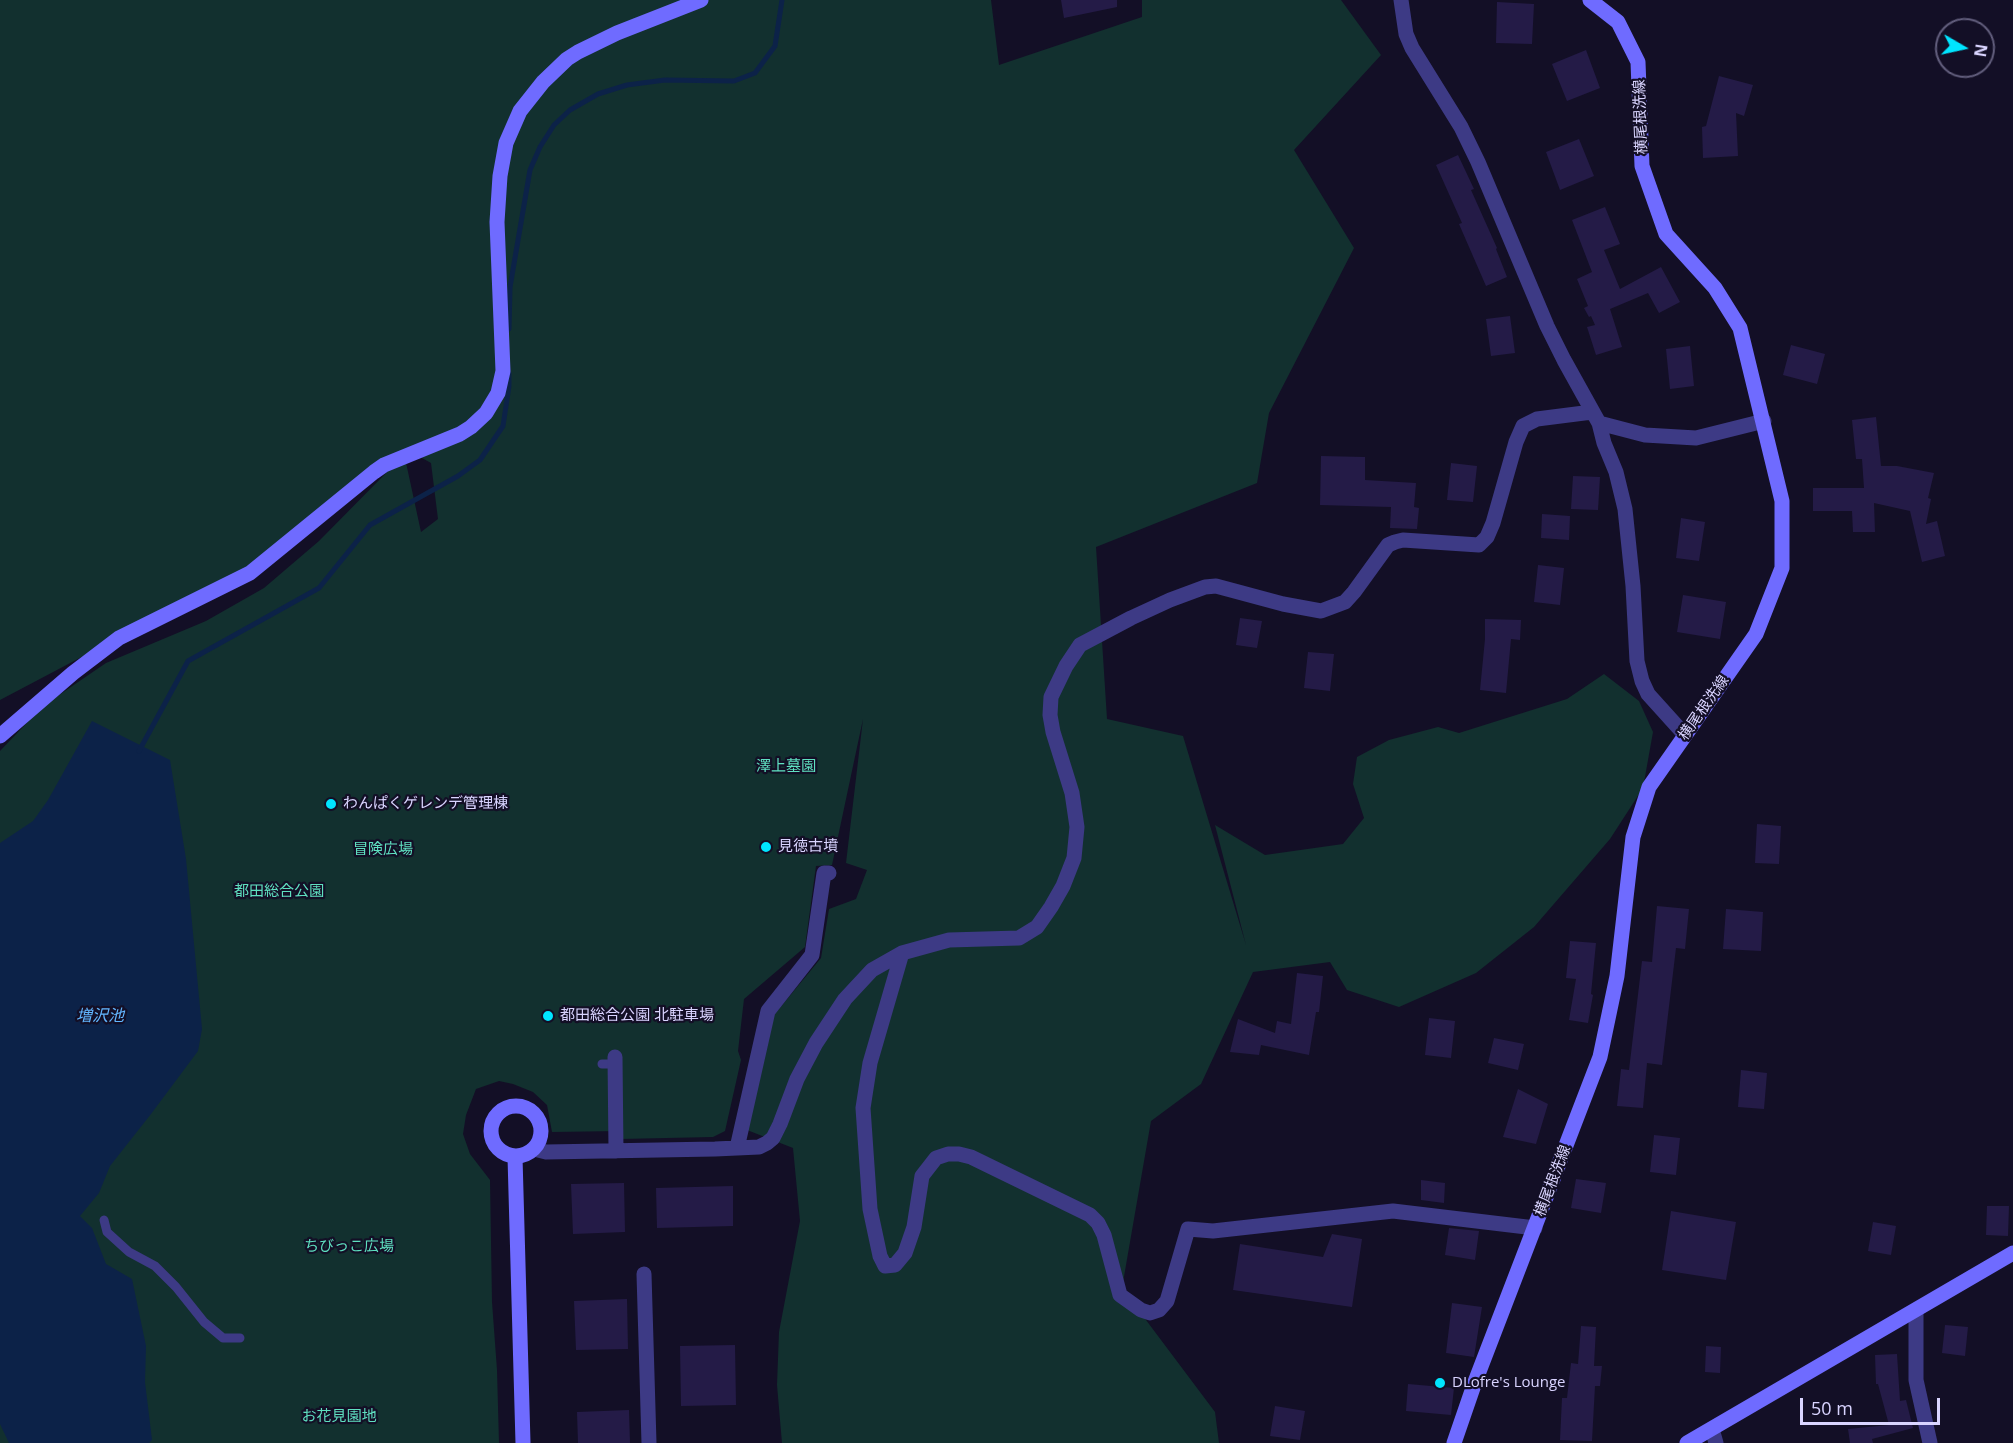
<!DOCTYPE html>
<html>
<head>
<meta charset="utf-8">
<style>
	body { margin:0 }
	#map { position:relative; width:2013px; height:1443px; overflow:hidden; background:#130f26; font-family:"Open Sans",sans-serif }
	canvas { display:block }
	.north { position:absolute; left:1935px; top:18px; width:60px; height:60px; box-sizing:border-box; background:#130f26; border:2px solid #625e7d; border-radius:50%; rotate:99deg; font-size:16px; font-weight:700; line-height:24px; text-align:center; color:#d9d4ff }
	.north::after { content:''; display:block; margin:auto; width:21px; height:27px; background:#00e5ff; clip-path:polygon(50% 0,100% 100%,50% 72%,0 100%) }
	.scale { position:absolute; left:1800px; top:1398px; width:140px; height:27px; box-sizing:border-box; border:3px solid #d9d4ff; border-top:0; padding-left:8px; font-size:18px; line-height:21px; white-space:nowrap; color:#d9d4ff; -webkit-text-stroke:4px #130f26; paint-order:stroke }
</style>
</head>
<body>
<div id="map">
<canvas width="2013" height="1443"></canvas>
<div class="north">N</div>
<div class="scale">50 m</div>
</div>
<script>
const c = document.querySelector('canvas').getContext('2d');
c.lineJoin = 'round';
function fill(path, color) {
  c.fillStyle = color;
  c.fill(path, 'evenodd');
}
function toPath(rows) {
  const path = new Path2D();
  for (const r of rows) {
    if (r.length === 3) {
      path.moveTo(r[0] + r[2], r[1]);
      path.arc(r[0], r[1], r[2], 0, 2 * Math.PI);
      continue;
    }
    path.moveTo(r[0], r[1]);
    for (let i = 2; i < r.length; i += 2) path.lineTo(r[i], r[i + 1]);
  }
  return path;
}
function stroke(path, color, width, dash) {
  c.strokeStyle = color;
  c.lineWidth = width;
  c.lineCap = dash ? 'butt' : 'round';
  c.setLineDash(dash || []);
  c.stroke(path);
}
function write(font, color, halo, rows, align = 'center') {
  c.font = font + ' "Open Sans","Noto Sans JP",sans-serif';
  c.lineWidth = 4.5;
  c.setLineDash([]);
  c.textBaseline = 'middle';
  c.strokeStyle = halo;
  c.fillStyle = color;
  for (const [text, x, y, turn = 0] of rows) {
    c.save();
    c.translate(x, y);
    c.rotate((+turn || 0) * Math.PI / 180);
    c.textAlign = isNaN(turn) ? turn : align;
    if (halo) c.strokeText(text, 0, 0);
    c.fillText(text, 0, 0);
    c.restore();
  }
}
const green = toPath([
	[0,0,991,0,999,65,1142,17,1142,0,1341,0,1381,55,1294,150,1354,248,1269,413,1257,483,1096,547,1107,719,1183,736,1246,945,1215,825,1265,855,1343,844,1364,818,1353,784,1357,757,1389,740,1438,727,1459,733,1567,699,1604,674,1639,701,1653,732,1643,788,1610,839,1534,927,1476,973,1399,1007,1347,990,1330,962,1253,972,1201,1084,1151,1121,1122,1288,1215,1412,1219,1443,782,1443,777,1385,779,1332,800,1221,793,1148,747,1130,774,1015,821,958,829,909,856,899,867,870,846,863,863,719,832,865,816,866,805,947,744,999,738,1051,741,1060,725,1131,713,1137,620,1139,620,1131,552,1132,547,1105,533,1092,513,1084,499,1081,476,1089,466,1115,463,1134,470,1154,490,1180,492,1302,497,1370,499,1443,0,1443,0,751,43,706,106,663,206,621,264,588,319,541,393,466,250,573,129,632,0,700],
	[413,453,431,463,438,519,421,532,405,458]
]);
const water = toPath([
	[92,721,170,760,186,859,202,1029,198,1051,151,1114,110,1166,99,1193,80,1216,92,1228,106,1264,132,1279,146,1346,145,1382,152,1440,149,1443,9,1443,0,1424,0,843,33,821,48,800]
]);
const stream = toPath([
	[509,329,510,287,530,170,540,147,554,125,570,110,598,94,627,85,665,80,734,81,755,73,775,46,782,0],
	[139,751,188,661,319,588,370,525,458,476,480,460,503,426,509,386,509,374]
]);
const building = toPath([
	[1061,0,1117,0,1117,7,1064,18],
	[1497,2,1534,4,1532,44,1496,43],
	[1586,50,1600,88,1567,101,1552,64],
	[1719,76,1753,85,1744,116,1736,113,1738,156,1703,158,1702,127,1706,126],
	[1579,139,1594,176,1560,190,1546,152],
	[1458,155,1474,189,1471,190,1497,248,1496,249,1507,277,1486,286,1459,224,1462,223,1436,165],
	[1605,207,1620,244,1604,250,1620,289,1661,267,1680,302,1659,313,1648,293,1610,309,1622,347,1596,355,1587,327,1595,325,1591,316,1589,317,1584,308,1588,306,1577,279,1592,272,1572,220],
	[1510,316,1515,353,1491,356,1486,319],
	[1791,345,1825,354,1817,384,1783,375],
	[1690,346,1694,386,1670,389,1666,349],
	[1876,417,1881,466,1897,466,1934,473,1928,498,1931,499,1926,524,1937,521,1945,556,1922,562,1910,511,1874,503,1875,532,1853,532,1852,511,1813,511,1813,488,1864,488,1862,459,1856,459,1852,420],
	[1321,456,1365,457,1365,480,1416,483,1414,507,1419,508,1417,529,1390,528,1391,507,1320,505],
	[1451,463,1477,466,1473,502,1447,500],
	[1573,476,1600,477,1598,510,1571,509],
	[1542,514,1570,516,1569,540,1541,538],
	[1681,518,1705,522,1699,561,1676,558],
	[1538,565,1564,568,1560,605,1534,602],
	[1683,595,1726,602,1720,639,1677,632],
	[1240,618,1262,621,1257,648,1236,645],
	[1485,619,1521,620,1520,640,1511,639,1506,693,1480,690,1485,639],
	[1308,652,1334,654,1330,691,1304,688],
	[1757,824,1781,826,1779,864,1755,863],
	[1657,906,1689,909,1685,949,1676,948,1662,1065,1647,1063,1643,1108,1617,1106,1621,1069,1629,1070,1642,961,1652,962],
	[1726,909,1763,912,1761,951,1723,949],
	[1570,941,1596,943,1591,994,1593,995,1588,1023,1569,1020,1576,979,1566,978],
	[1297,973,1323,976,1319,1012,1316,1012,1309,1055,1261,1045,1259,1055,1230,1052,1238,1019,1275,1033,1277,1021,1291,1024],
	[1429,1018,1455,1021,1451,1058,1425,1055],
	[1494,1038,1524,1044,1518,1070,1488,1063],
	[1741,1070,1767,1073,1764,1109,1738,1107],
	[1518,1089,1548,1104,1536,1144,1503,1137],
	[1654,1135,1680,1138,1676,1175,1650,1172],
	[1576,1179,1606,1183,1601,1213,1571,1208],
	[1421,1180,1445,1183,1444,1203,1421,1200],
	[624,1183,625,1232,573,1234,571,1184],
	[733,1186,733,1226,657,1228,656,1188],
	[1987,1206,2009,1206,2008,1236,1986,1235],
	[1671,1211,1736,1222,1726,1280,1662,1270],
	[1873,1222,1896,1226,1891,1255,1868,1251],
	[1449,1228,1479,1231,1475,1260,1445,1255],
	[1332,1234,1362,1239,1352,1307,1233,1290,1240,1244,1323,1257],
	[627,1299,628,1349,576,1350,574,1301],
	[1452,1303,1482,1307,1474,1357,1446,1353],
	[1945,1325,1968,1327,1965,1356,1942,1353],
	[1581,1326,1596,1327,1594,1366,1602,1366,1600,1386,1595,1386,1592,1441,1560,1440,1562,1398,1567,1398,1571,1363,1578,1364],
	[735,1345,736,1405,681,1406,680,1346],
	[1706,1346,1721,1347,1720,1373,1705,1372],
	[1897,1354,1900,1401,1906,1400,1913,1428,1872,1439,1873,1443,1850,1443,1848,1429,1889,1425,1878,1384,1876,1384,1875,1355],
	[1408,1384,1454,1388,1451,1415,1406,1411],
	[1275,1406,1305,1411,1300,1440,1270,1436],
	[629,1410,630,1443,578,1443,577,1412]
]);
const lane = toPath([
	[602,1064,615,1064],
	[104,1220,107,1232,129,1252,155,1266,176,1287,204,1322,223,1338,240,1338]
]);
const street = toPath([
	[1401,0,1406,34,1412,48,1461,127,1478,162,1547,326,1564,360,1599,423,1604,443,1616,472,1625,509,1633,586,1637,661,1642,681,1648,694,1685,735],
	[1599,423,1645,435,1696,438,1764,421],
	[902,953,870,1063,863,1108,870,1209,880,1256,885,1266,895,1265,905,1253,914,1227,922,1176,936,1158,948,1154,959,1154,971,1157,1090,1215,1098,1223,1104,1235,1120,1295,1141,1310,1150,1313,1159,1310,1167,1301,1188,1229,1213,1231,1393,1211,1535,1228],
	[615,1057,616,1151],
	[737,1148,768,1011,812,955,824,873,829,873],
	[534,1149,546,1152,715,1149,759,1147,767,1143,773,1138,780,1124,797,1079,816,1043,845,999,872,970,902,953,949,940,1019,938,1037,927,1051,907,1063,886,1074,858,1077,827,1072,793,1053,732,1050,715,1051,697,1066,666,1080,645,1131,618,1170,600,1205,587,1216,586,1283,604,1321,611,1345,602,1354,592,1388,545,1395,542,1403,540,1479,545,1487,537,1493,523,1516,442,1523,426,1537,419,1592,412],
	[644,1274,649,1443],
	[1916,1310,1916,1380,1930,1443],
	[1712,1429,1716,1443]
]);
const secondary = toPath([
	[0,736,73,673,119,638,250,573,374,472,384,465,460,434,471,427,486,413,498,393,503,371,497,222,500,176,506,143,520,111,543,82,567,59,578,52,617,33,701,0],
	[516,1131,25],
	[515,1157,523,1443],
	[1454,1443,1475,1382,1600,1057,1617,976,1633,837,1649,787,1756,634,1782,568,1782,501,1740,328,1715,288,1666,234,1642,166,1638,62,1618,22,1590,0],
	[1687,1443,2013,1253]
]);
const markers = [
	[331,804,6,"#00e5ff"],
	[766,847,6,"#00e5ff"],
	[548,1016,6,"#00e5ff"],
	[1440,1383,6,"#00e5ff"]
];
const streetNames = [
	["横尾根洗線",1641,117,-92],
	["横尾根洗線",1704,708,-55],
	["横尾根洗線",1553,1181,-69]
];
const parkNames = [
	["澤上墓園",786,767],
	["冒険広場",383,850],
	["都田総合公園",279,892],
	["ちびっこ広場",349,1247],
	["お花見園地",339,1417]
];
const poiNames = [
	["わんぱくゲレンデ管理棟",343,804],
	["見徳古墳",778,847],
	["都田総合公園 北駐車場",560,1016],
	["DLofre's Lounge",1452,1383]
];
const waterNames = [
	["増沢池",100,1016]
];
fill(green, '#12302f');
fill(water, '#0c2248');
stroke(stream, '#0c2248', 5);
fill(building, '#241b47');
stroke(lane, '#3d3a85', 9);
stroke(street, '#3d3a85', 15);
stroke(secondary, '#6f6bff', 15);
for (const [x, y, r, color] of markers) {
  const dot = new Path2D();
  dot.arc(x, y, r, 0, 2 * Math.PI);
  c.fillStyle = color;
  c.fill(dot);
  stroke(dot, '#130f26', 2);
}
write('15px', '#d9d4ff', '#130f26', streetNames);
write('15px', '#5fe0c0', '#130f26', parkNames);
write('15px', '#d9d4ff', '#130f26', poiNames, 'left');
write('italic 16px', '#62b6ff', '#130f26', waterNames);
</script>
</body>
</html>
